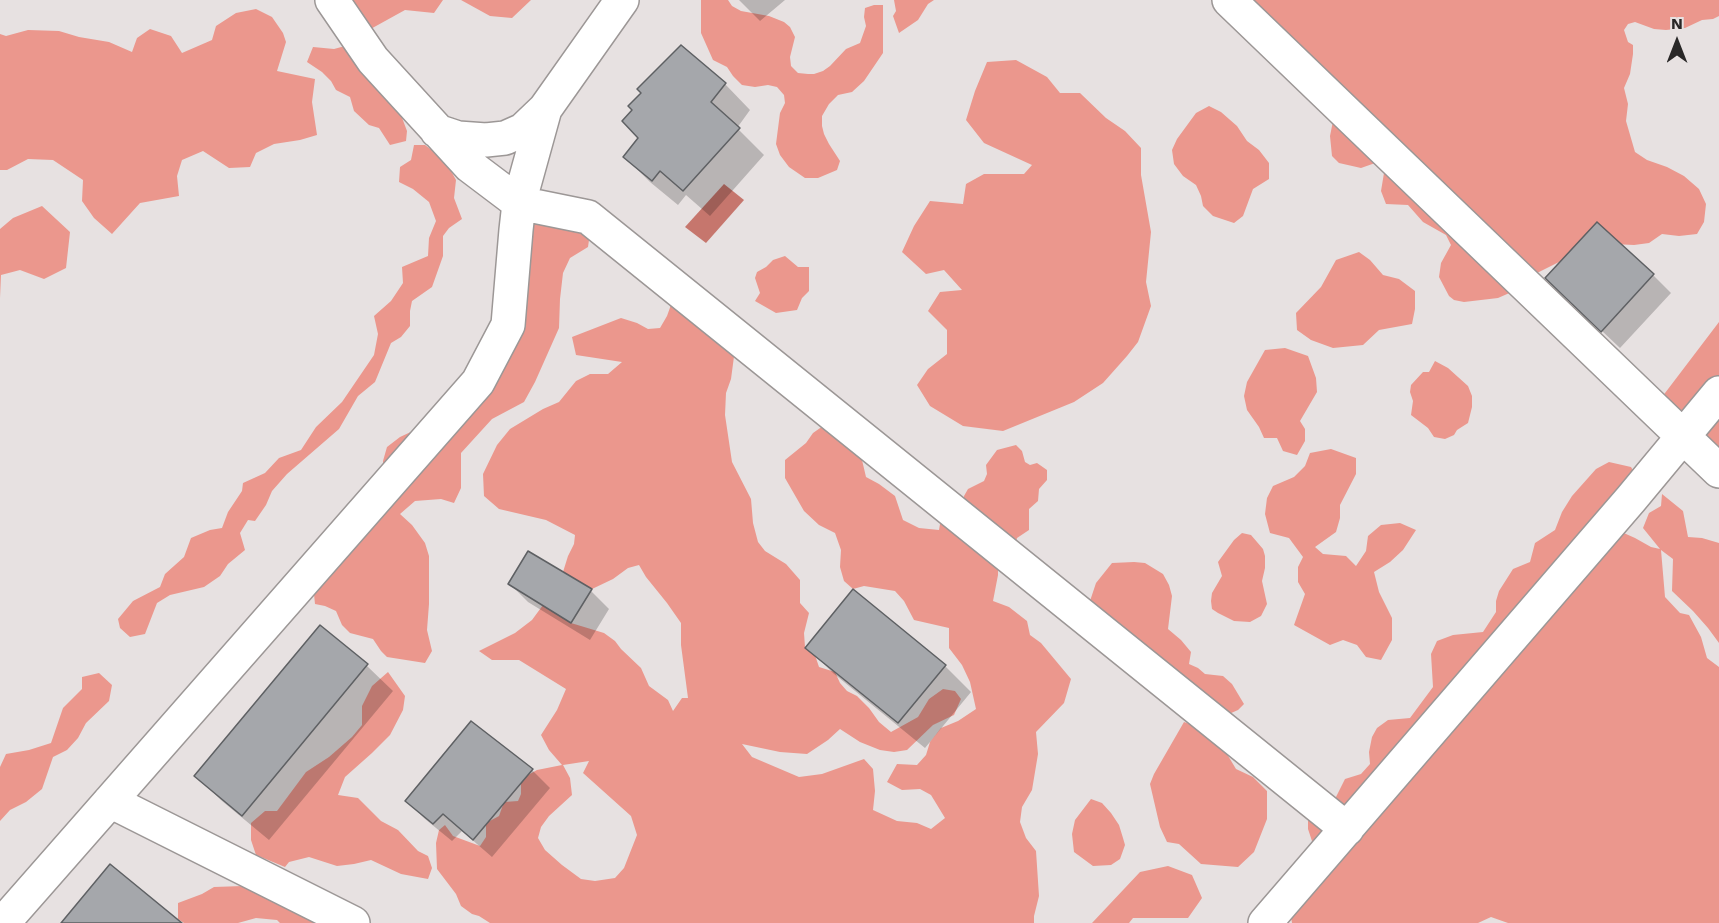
<!DOCTYPE html>
<html>
<head>
<meta charset="utf-8">
<style>
	body { margin:0 }
	#map { position:relative; width:1719px; height:923px; overflow:hidden; background:#e7e1e1; font-family:"Work Sans",sans-serif }
	canvas { display:block }
	.north { position:absolute; left:1647px; top:12px; width:60px; height:60px; -webkit-text-stroke:4px #e7e1e1; paint-order:stroke; rotate:0deg; font-size:16px; font-weight:700; line-height:24px; text-align:center; color:#292727 }
	.north::after { content:''; display:block; margin:auto; width:21px; height:27px; background:#292727; clip-path:polygon(50% 0,100% 100%,50% 72%,0 100%) }
</style>
</head>
<body>
<div id="map">
<canvas width="1719" height="923"></canvas>
<div class="north">N</div>
</div>
<script>
const c = document.querySelector('canvas').getContext('2d');
c.lineJoin = 'round';
function fill(path, color) {
  c.fillStyle = color;
  c.fill(path, 'evenodd');
}
function toPath(rows) {
  const path = new Path2D();
  for (const r of rows) {
    path.moveTo(r[0], r[1]);
    for (let i = 2; i < r.length; i += 2) path.lineTo(r[i], r[i + 1]);
  }
  return path;
}
function stroke(path, color, width, dash) {
  c.strokeStyle = color;
  c.lineWidth = width;
  c.lineCap = dash ? 'butt' : 'round';
  c.setLineDash(dash || []);
  c.stroke(path);
}
const forest = toPath([
	[331,0,443,0,434,13,405,10,367,31],
	[461,0,531,0,512,18,490,16],
	[701,0,728,0,732,6,741,11,769,16,784,22,790,27,795,37,790,57,791,66,798,73,808,74,814,74,823,71,830,66,846,49,860,43,866,26,864,17,865,8,874,5,883,5,883,53,864,81,852,92,838,95,829,104,822,116,822,126,824,134,829,144,840,161,837,170,818,178,805,178,789,167,780,155,776,144,780,113,785,103,784,95,777,87,768,85,755,87,742,85,733,76,727,67,713,60,701,33],
	[894,0,934,0,928,4,918,20,899,33,893,16,896,11],
	[1215,0,1719,0,1719,16,1713,19,1702,20,1685,28,1666,30,1654,29,1635,22,1628,24,1624,30,1628,42,1633,45,1633,54,1630,74,1624,88,1628,104,1626,121,1635,152,1647,160,1667,167,1684,176,1699,189,1706,204,1704,222,1697,234,1679,236,1662,234,1649,243,1634,245,1613,244,1563,260,1535,274,1514,291,1498,298,1464,302,1454,300,1449,296,1439,277,1441,263,1451,245,1446,235,1423,222,1408,205,1386,204,1381,191,1385,167,1378,162,1361,168,1339,163,1332,156,1330,136,1334,116],
	[256,9,272,17,283,33,286,42,277,71,315,79,312,102,317,135,300,140,274,144,256,153,250,167,229,168,203,151,182,160,177,176,179,196,140,203,112,234,94,218,82,201,83,180,53,160,28,159,7,170,0,170,0,34,6,36,28,30,59,31,79,37,109,42,132,52,137,38,150,29,171,36,182,53,212,40,216,26,236,13],
	[345,46,401,115,407,131,406,141,390,145,379,128,369,125,354,111,350,97,336,90,331,81,322,72,307,62,313,47,334,49],
	[1016,60,1047,77,1060,93,1080,93,1106,118,1125,131,1141,148,1141,175,1151,232,1146,282,1151,306,1138,342,1127,356,1103,383,1074,402,1003,431,963,426,930,406,917,385,928,369,947,354,947,330,928,311,940,292,962,290,944,270,926,274,902,252,914,226,930,201,963,204,966,184,984,174,1024,174,1032,165,984,143,966,120,975,91,987,62],
	[1209,106,1221,112,1237,126,1247,141,1259,150,1269,163,1269,179,1253,189,1243,216,1234,223,1213,216,1203,206,1201,196,1196,185,1183,176,1174,164,1172,150,1177,139,1196,113],
	[414,145,425,145,445,160,456,180,454,198,462,219,449,228,443,236,443,256,432,287,412,301,410,311,410,326,401,337,391,343,375,382,358,396,339,429,287,474,272,491,266,505,255,521,248,520,240,533,245,550,228,564,220,576,204,587,170,595,157,603,145,634,130,637,120,628,118,619,133,601,160,587,165,574,184,557,191,538,210,530,222,528,228,512,242,491,243,483,265,473,279,458,301,450,316,427,342,402,374,355,378,334,374,316,391,301,403,283,402,267,428,256,429,238,436,221,429,202,413,189,399,182,400,167,411,160],
	[42,206,70,232,66,268,44,279,20,270,1,275,0,298,0,229,13,218],
	[538,215,590,233,588,247,570,258,563,273,560,299,559,328,535,382,524,402,492,419,461,453,461,488,454,503,441,499,415,501,400,514,412,525,425,543,429,556,429,604,427,630,432,651,425,663,387,657,381,651,373,639,350,633,342,625,336,611,325,606,315,604,314,594,308,583,383,477,383,461,387,447,400,437,415,430,476,364,492,335,520,228],
	[1359,252,1370,260,1383,275,1399,279,1415,291,1415,309,1412,324,1379,330,1363,345,1333,348,1311,340,1297,330,1296,313,1321,287,1336,260],
	[785,256,798,267,809,267,809,291,802,298,797,310,776,313,755,301,760,293,755,278,757,272,766,267,773,260],
	[672,302,735,349,731,379,726,393,725,415,732,462,751,499,753,523,758,542,765,551,786,564,800,580,800,603,809,613,804,633,805,647,815,655,819,667,835,672,840,683,847,691,857,696,869,708,879,722,891,732,918,717,929,699,943,689,955,691,961,699,954,715,933,725,907,750,894,752,880,750,860,742,840,729,828,740,807,754,780,752,742,744,752,757,799,777,822,774,864,759,873,769,875,791,873,810,897,821,917,823,931,829,945,818,931,795,920,789,902,790,887,782,897,764,917,765,926,755,930,742,941,728,958,721,976,709,970,682,962,665,949,648,949,628,914,620,904,601,895,591,864,586,853,589,844,581,840,567,841,550,835,533,819,525,804,511,785,478,785,460,806,443,813,433,823,426,853,443,862,460,866,477,879,484,895,496,903,520,919,528,939,530,941,518,964,505,964,496,968,489,984,481,987,474,986,465,997,450,1016,445,1022,451,1025,462,1030,465,1037,463,1047,470,1047,480,1039,489,1038,501,1029,509,1029,530,1017,538,1015,545,998,562,998,575,993,601,1009,607,1027,621,1030,635,1041,643,1071,679,1064,703,1036,732,1038,754,1032,790,1022,807,1020,822,1026,838,1036,851,1039,896,1034,916,1034,923,490,923,479,916,472,914,461,906,456,894,437,869,436,843,439,830,445,825,453,836,480,846,486,837,486,823,499,816,504,802,518,801,521,794,521,782,526,776,537,770,562,765,549,750,541,735,557,710,566,689,519,660,492,660,479,651,515,633,532,620,543,605,571,623,604,633,615,641,621,649,641,668,649,686,668,700,673,711,682,698,688,698,681,645,681,623,667,603,646,577,639,565,628,568,613,579,592,589,563,572,568,556,574,544,575,535,546,520,499,509,484,496,483,474,497,445,510,429,543,409,559,402,576,381,590,374,608,374,622,362,576,355,572,337,621,318,637,323,648,329,660,328,667,316],
	[589,761,583,773,631,816,637,835,624,868,615,878,595,881,581,879,562,865,545,850,538,838,541,827,549,816,572,795,570,778,563,765],
	[1719,322,1719,474,1662,397],
	[1285,348,1308,356,1316,378,1317,392,1300,421,1305,429,1305,441,1297,455,1283,451,1277,438,1264,438,1259,427,1247,410,1244,396,1247,382,1265,350],
	[1435,361,1448,368,1468,386,1472,396,1472,407,1468,423,1457,430,1454,435,1445,439,1434,437,1428,428,1411,415,1413,401,1410,392,1411,385,1423,372,1429,372],
	[1331,449,1356,458,1356,474,1340,505,1340,518,1336,532,1315,547,1323,554,1346,556,1356,566,1366,551,1368,536,1381,525,1400,523,1416,530,1403,550,1390,562,1374,572,1379,592,1392,618,1392,640,1381,660,1366,657,1357,645,1343,640,1330,645,1294,625,1305,594,1298,582,1298,567,1303,557,1289,538,1270,533,1265,514,1267,498,1273,486,1294,477,1305,466,1310,453],
	[1609,462,1631,467,1637,477,1617,530,1635,538,1651,547,1660,549,1643,528,1649,513,1661,506,1662,494,1683,511,1688,537,1702,538,1719,543,1719,643,1708,628,1693,611,1672,591,1673,559,1661,550,1665,597,1680,613,1689,615,1701,637,1707,658,1719,667,1719,923,1508,923,1491,917,1478,923,1292,923,1289,905,1313,844,1308,829,1308,818,1328,797,1336,797,1345,779,1361,774,1370,764,1369,752,1372,737,1377,728,1388,720,1410,718,1433,687,1431,654,1437,641,1453,635,1483,632,1496,612,1496,601,1499,591,1513,569,1530,562,1535,543,1555,530,1562,512,1572,496,1596,469],
	[1242,533,1251,535,1263,549,1265,556,1265,568,1262,581,1267,604,1261,616,1250,622,1234,621,1218,613,1212,609,1211,601,1212,593,1222,576,1218,562,1234,540],
	[1134,562,1145,563,1163,574,1169,585,1172,596,1168,629,1181,640,1191,652,1189,664,1198,668,1205,674,1223,676,1232,684,1244,704,1238,710,1213,721,1090,601,1096,583,1112,563],
	[388,672,405,696,403,710,390,735,372,753,345,777,338,795,358,798,381,821,398,830,418,851,428,856,432,868,428,879,401,874,371,860,354,864,337,866,309,857,289,862,285,867,256,855,251,840,251,823,265,811,277,811,306,772,329,757,352,737,362,725,362,706,372,686],
	[99,673,112,685,109,701,86,723,78,738,67,750,53,757,42,789,26,802,10,810,0,821,0,767,6,754,29,750,51,743,63,708,82,689,82,677],
	[1184,722,1201,728,1213,736,1227,754,1236,769,1253,777,1267,791,1267,819,1254,852,1238,867,1201,864,1179,844,1167,842,1160,827,1150,784,1154,774],
	[1091,799,1102,803,1111,813,1119,825,1123,838,1125,845,1120,859,1111,865,1093,866,1074,852,1072,834,1075,820],
	[1168,866,1192,875,1202,898,1188,918,1133,918,1129,923,1092,923,1140,872],
	[243,886,342,923,280,923,277,920,256,918,238,923,184,923,178,919,178,903,202,894,214,887]
]);
const water = toPath([
	[724,184,744,200,706,243,685,227]
]);
const shadow = toPath([
	[739,0,785,0,760,21],
	[725,84,750,110,737,128,764,155,710,216,686,195,678,205,650,182,625,157],
	[1653,275,1671,293,1620,348,1565,296],
	[510,584,591,591,609,609,590,640,528,602],
	[854,591,945,666,971,692,925,748,833,673,807,647],
	[320,627,367,666,393,691,269,840,222,801,196,776],
	[532,770,550,788,492,857,462,831,452,841,425,819,407,801]
]);
const building = toPath([
	[681,45,726,83,711,102,740,128,683,191,660,171,652,181,623,157,638,138,622,121,632,110,628,106,641,93,637,89,681,45],
	[1597,222,1654,274,1601,332,1545,278,1597,222],
	[528,551,592,589,571,623,508,584,528,551],
	[853,589,946,665,898,723,805,648,853,589],
	[320,625,368,664,242,816,194,776,320,625],
	[471,721,533,769,473,840,443,814,433,824,405,801,471,721],
	[110,864,182,923,61,923,110,864]
]);
const minor = toPath([
	[332,0,373,60,470,166,519,203,588,217,1347,829],
	[1229,0,1719,471],
	[437,131,458,138,486,140,505,138,523,130,545,109],
	[110,801,353,923],
	[3,923,478,382,508,325,516,230,519,203,545,109,622,0],
	[1265,923,1631,499,1719,393]
]);
fill(forest, '#eb978d');
fill(water, '#c6766d');
fill(shadow, '#0003');
fill(building, '#a5a7ab');
stroke(building, '#5e6063', 1.5);
stroke(minor, '#9c9796', 36);
stroke(minor, '#fff', 33);
</script>
</body>
</html>
